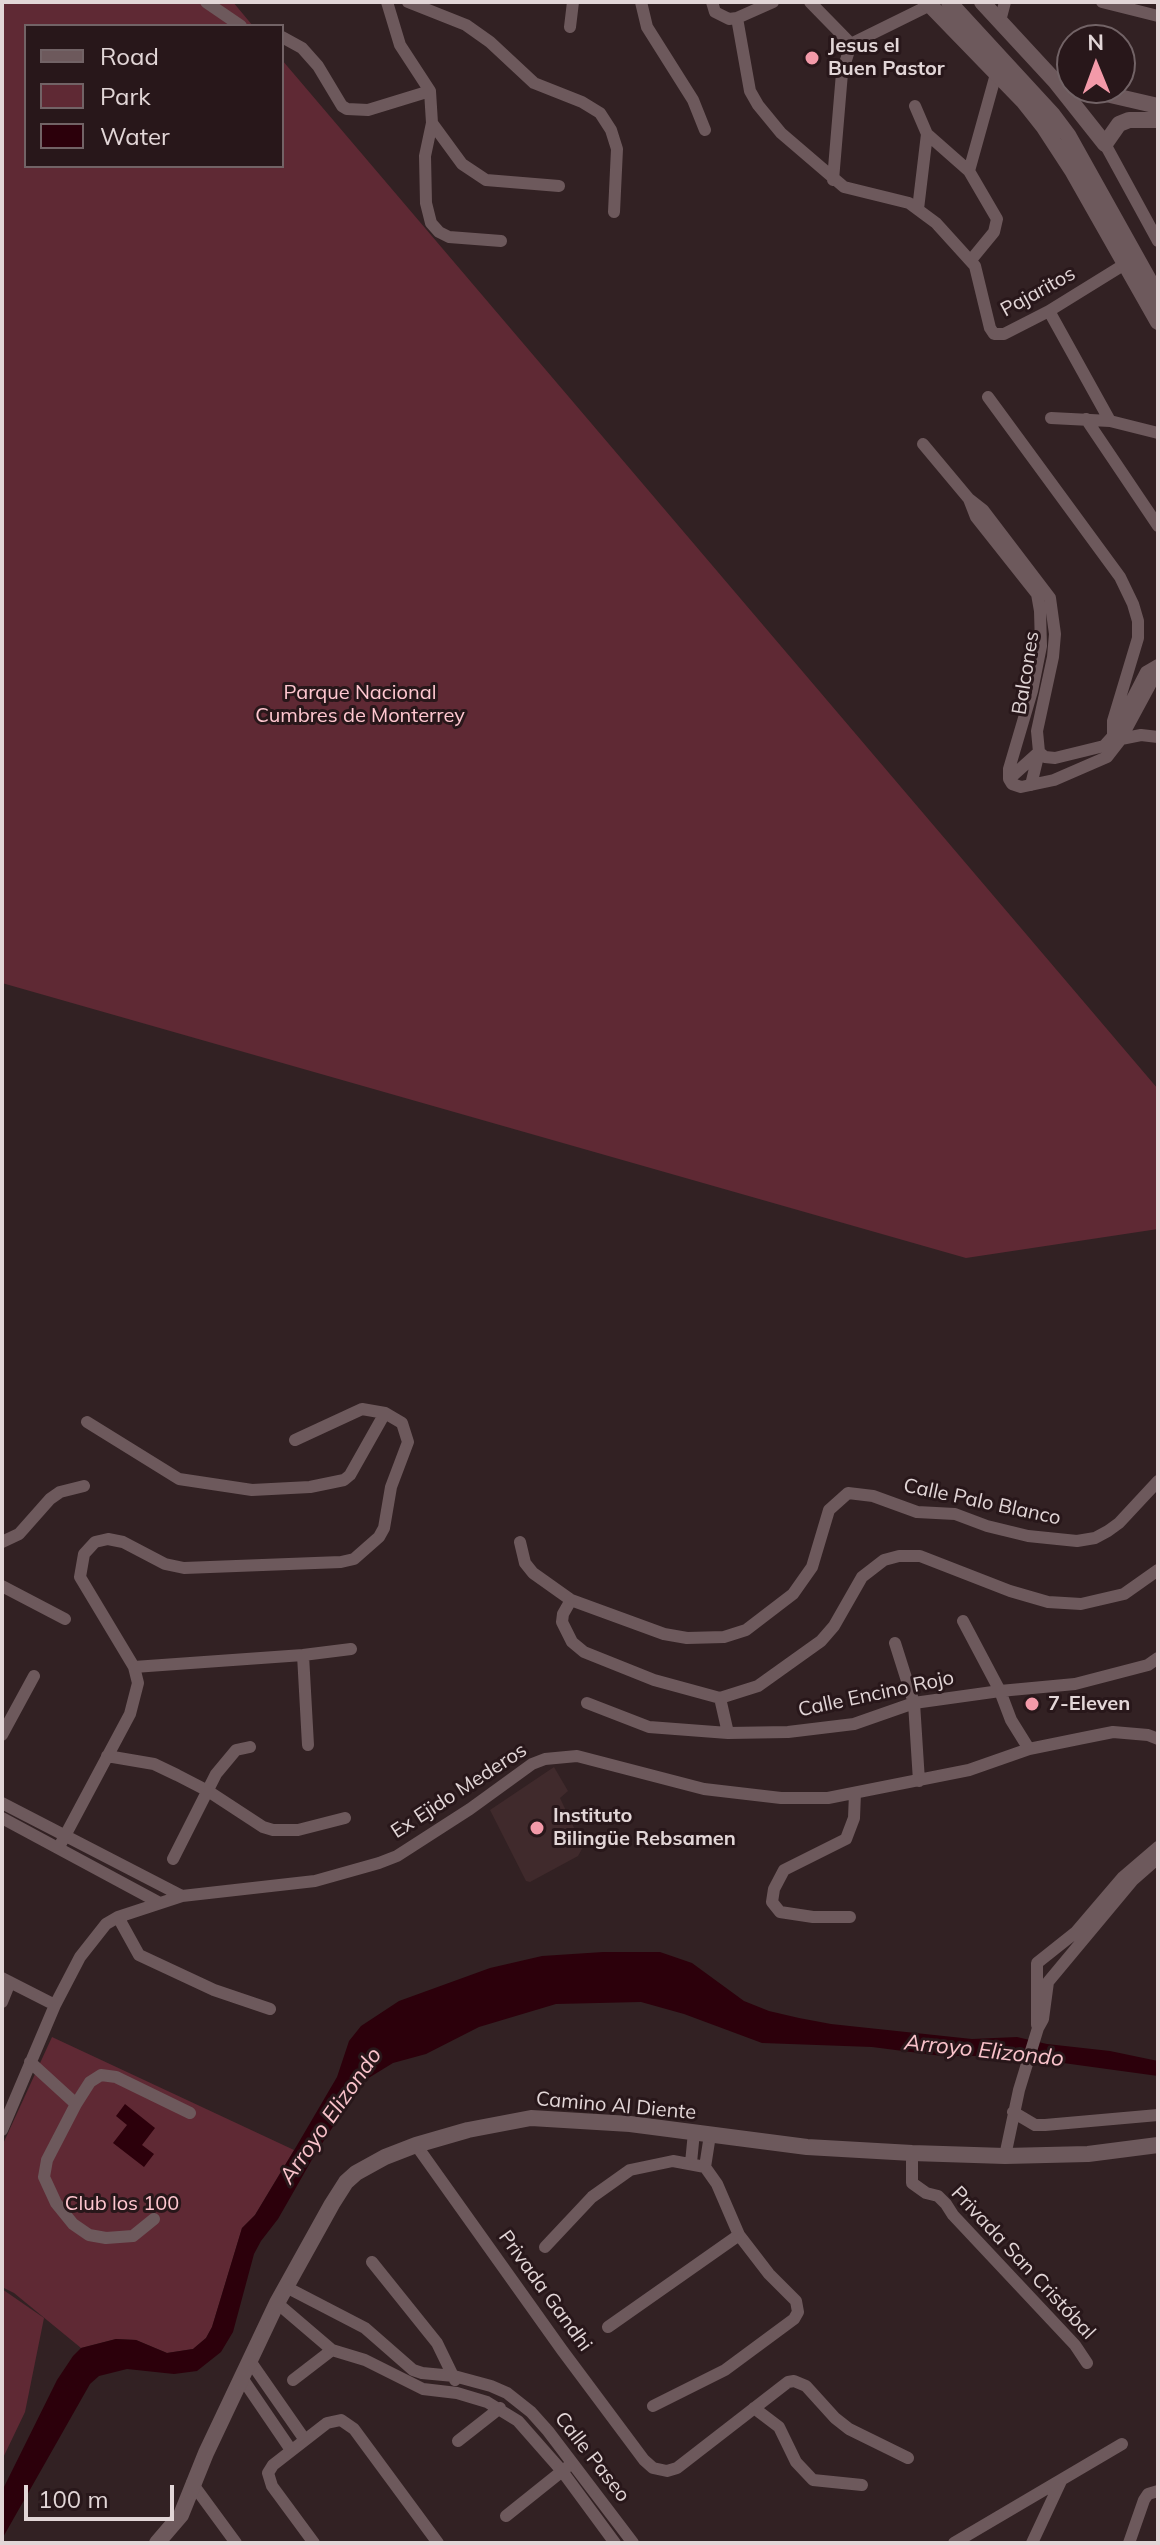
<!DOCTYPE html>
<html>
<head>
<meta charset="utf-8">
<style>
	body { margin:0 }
	#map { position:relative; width:1160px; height:2545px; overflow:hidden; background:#322123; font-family:Mulish,sans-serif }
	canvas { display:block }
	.frame { position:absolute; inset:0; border:4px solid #e2d6d7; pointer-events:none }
	.legend { position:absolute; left:24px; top:24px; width:260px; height:144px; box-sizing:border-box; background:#28171a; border:2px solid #726366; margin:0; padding:10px 14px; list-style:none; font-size:24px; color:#e2d6d7 }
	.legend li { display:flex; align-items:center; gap:16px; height:40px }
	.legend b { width:40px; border:2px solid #726366 }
	.north { position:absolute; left:1056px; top:24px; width:80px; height:80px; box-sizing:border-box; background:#28171a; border:2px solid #726366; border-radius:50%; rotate:359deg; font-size:22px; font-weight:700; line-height:32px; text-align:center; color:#e2d6d7 }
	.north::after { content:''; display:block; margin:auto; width:28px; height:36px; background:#f39aa9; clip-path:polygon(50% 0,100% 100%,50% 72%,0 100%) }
	.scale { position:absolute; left:24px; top:2485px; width:150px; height:36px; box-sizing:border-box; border:4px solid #e2d6d7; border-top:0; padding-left:10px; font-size:24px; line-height:28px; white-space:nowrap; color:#e2d6d7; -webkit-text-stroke:6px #28171a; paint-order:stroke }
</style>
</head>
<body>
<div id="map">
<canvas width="1160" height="2545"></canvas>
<div class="frame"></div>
<ul class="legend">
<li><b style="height:10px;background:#6d595c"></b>Road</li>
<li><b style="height:22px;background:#5f2934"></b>Park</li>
<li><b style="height:22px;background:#2c000b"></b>Water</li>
</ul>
<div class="north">N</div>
<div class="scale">100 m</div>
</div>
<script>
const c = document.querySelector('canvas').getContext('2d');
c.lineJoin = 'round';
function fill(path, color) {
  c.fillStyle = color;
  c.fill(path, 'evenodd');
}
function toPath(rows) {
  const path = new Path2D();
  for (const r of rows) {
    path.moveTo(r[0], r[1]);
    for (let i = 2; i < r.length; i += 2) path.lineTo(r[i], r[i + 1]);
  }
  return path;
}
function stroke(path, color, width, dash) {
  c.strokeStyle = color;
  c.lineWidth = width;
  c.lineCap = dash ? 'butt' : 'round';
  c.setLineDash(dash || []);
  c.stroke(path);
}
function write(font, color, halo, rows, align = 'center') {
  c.font = font + ' Mulish,sans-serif';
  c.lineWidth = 6;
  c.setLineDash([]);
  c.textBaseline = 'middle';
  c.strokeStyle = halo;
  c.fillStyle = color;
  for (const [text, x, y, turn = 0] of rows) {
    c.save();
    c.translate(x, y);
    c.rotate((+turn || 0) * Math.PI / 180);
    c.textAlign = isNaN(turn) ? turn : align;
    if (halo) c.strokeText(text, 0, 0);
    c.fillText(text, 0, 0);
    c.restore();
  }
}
const built = toPath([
	[554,1767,568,1791,560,1798,583,1847,578,1856,530,1882,526,1881,490,1810]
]);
const green = toPath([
	[2,2,233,2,253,26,26,26,26,166,282,166,282,60,1158,1089,1158,1229,966,1258,2,983],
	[52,2037,294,2150,255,2215,242,2228,212,2327,206,2338,193,2349,167,2353,136,2340,116,2339,81,2348,14,2293,2,2287,2,2146],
	[2,2289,44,2318,25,2412,2,2460]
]);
const water = toPath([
	[603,1952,660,1952,692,1963,744,2001,769,2011,799,2018,831,2024,972,2039,1017,2037,1047,2044,1110,2051,1158,2061,1158,2076,1012,2056,942,2056,872,2047,762,2043,684,2014,641,2002,556,2004,479,2027,426,2054,393,2063,362,2082,314,2156,278,2219,261,2241,254,2254,233,2332,221,2352,197,2371,174,2374,127,2369,99,2376,90,2384,2,2539,2,2491,57,2380,73,2356,81,2348,116,2339,136,2340,167,2353,193,2349,206,2338,212,2327,242,2228,255,2215,296,2147,337,2077,349,2041,361,2026,399,2001,490,1968,542,1956],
	[125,2104,155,2128,142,2145,154,2154,144,2167,113,2143,127,2125,116,2116]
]);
const minor = toPath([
	[206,2,241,26],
	[387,2,400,45,430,91,432,123,462,164,486,180,559,186],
	[408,2,466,25,490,42,534,83,582,102,600,113,611,130,617,149,614,212],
	[641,2,647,27,693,100,705,130],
	[712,2,715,12,729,19,737,18,773,2],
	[810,2,851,44],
	[1102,2,1158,16],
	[737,18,750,91,758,105,781,133,844,187,909,203,936,223,975,266,990,328,994,334,1004,334,1049,311,1125,264],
	[1000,21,1005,2],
	[570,27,573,2],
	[282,37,302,48,318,66,342,106,347,109,368,110,430,91],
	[915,106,927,134,918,209],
	[432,123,425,156,426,203,431,223,439,232,449,237,501,241],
	[927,134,969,171,997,219,994,232,971,260],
	[1105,144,1158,241],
	[969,171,996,74],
	[833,180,842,73,851,44,934,3],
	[1049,311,1110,421],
	[988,397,1120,577,1133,604,1138,621,1138,638,1113,721,1113,736,1121,739,1141,735,1158,737],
	[1051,418,1110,421,1158,433],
	[1086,419,1158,526],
	[923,444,969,499,983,510,1050,598,1055,634,1053,657,1037,731,1039,752,1031,785],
	[969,499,976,517,1037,594,1040,611,1041,646,1032,691,1009,769,1009,779,1012,784,1021,787,1054,780,1107,757,1121,739,1155,676,1158,665],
	[1009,779,1039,752,1045,757,1055,758,1104,746,1113,736,1146,672,1158,665],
	[87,1422,179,1479,252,1490,310,1487,344,1480,350,1475,385,1413],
	[2,1542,19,1534,50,1499,60,1492,84,1486],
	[520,1542,525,1563,533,1573,571,1600,664,1634,687,1638,724,1637,746,1630,793,1594,812,1567,829,1510,848,1493,873,1496,917,1512,955,1514,987,1526,1028,1536,1077,1541,1095,1538,1108,1531,1119,1523,1158,1481],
	[2,1586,65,1619],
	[571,1600,563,1614,562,1622,572,1642,584,1652,654,1680,720,1698,758,1686,821,1641,834,1626,862,1577,884,1560,899,1556,920,1556,1010,1591,1048,1602,1081,1604,1124,1594,1158,1570],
	[963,1621,1000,1691,1011,1720,1029,1749],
	[895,1643,914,1703,919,1781],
	[303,1655,308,1745],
	[134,1667,303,1655,351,1649],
	[720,1698,728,1733],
	[587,1703,649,1727,728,1733,788,1732,854,1724,914,1703,1000,1691,1075,1684,1148,1665,1158,1658],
	[2,1735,34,1676],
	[107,1756,154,1764,177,1775,208,1791,263,1827,273,1830,298,1830,345,1818],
	[2,1803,182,1896],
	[2,1818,158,1902],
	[59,1847,130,1714,138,1683,134,1667,80,1577,84,1554,95,1542,108,1539,123,1542,165,1564,184,1568,341,1562,354,1559,379,1537,384,1528,391,1487,408,1442,402,1423,385,1413,362,1409,295,1440],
	[173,1859,216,1774,236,1750,250,1747],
	[118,1917,139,1955,214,1990,270,2009],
	[850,1917,813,1917,780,1912,772,1902,774,1889,784,1870,846,1839,854,1818,855,1793],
	[2,1978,55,2005],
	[2,2002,10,1982],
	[1037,2025,1037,1963,1076,1932,1123,1877,1158,1847],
	[30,2062,76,2104],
	[1013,2112,1035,2125,1045,2125,1158,2115],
	[2,2130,55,2005,80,1957,106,1924,118,1917,182,1896,315,1881,379,1863,397,1856,470,1809,532,1764,545,1759,577,1756,704,1789,781,1798,828,1798,969,1770,1029,1749,1083,1738,1113,1732,1148,1735,1158,1739],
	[416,2145,562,2350,644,2460,653,2468,667,2471,677,2468,788,2382,794,2381,806,2386,835,2418,849,2429,908,2458],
	[912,2153,912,2183,926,2193,938,2196,946,2204,953,2215,1075,2345,1087,2363],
	[1005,2156,1019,2090,1038,2028,1043,2019,1048,1982,1133,1880,1158,1858],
	[691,2163,694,2132],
	[154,2219,133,2236,106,2238,89,2235,73,2224,56,2203,44,2177,47,2160,76,2104,90,2082,101,2075,116,2077,190,2113],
	[545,2247,592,2197,630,2170,673,2161,705,2167],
	[372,2262,437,2343,455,2380],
	[286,2287,365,2328,413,2370,422,2373,454,2376,491,2386,507,2393,531,2412,548,2431,633,2543],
	[277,2303,332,2350,365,2360,423,2389,457,2393,487,2402,518,2421,562,2471,615,2543],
	[608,2327,739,2235],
	[250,2361,305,2440],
	[242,2378,291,2450],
	[293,2380,332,2350],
	[653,2406,725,2370,794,2319,798,2312,796,2301,769,2274,739,2235,717,2184,705,2167,710,2135],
	[754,2408,779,2427,796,2462,813,2480,862,2485],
	[458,2441,500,2408],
	[192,2483,236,2543],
	[506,2516,566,2468],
	[314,2543,272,2486,268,2473,273,2465,327,2423,341,2420,354,2429,438,2543],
	[954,2543,1122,2444],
	[1032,2543,1061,2481],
	[1129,2543,1144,2500,1148,2494,1158,2491]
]);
const tertiary = toPath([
	[927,2,1024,102,1043,126,1073,172,1158,322],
	[949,2,1053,115,1068,135,1158,296],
	[982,2,1055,81,1105,144,1119,124,1129,120,1158,120],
	[1080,88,1158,106],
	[157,2543,181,2515,206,2453,277,2303,332,2204,346,2182,356,2173,385,2157,416,2145,468,2130,531,2118,630,2124,807,2147,912,2153,1005,2156,1088,2154,1158,2145]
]);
const markers = [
	[812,58,8,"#f39aa9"],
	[1032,1704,8,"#f39aa9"],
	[537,1828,8,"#f39aa9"]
];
const poiNames = [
	["Jesus el",828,46],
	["Buen Pastor",828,69],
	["7-Eleven",1048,1704],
	["Instituto",553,1816],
	["Bilingüe Rebsamen",553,1839]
];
const streetNames = [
	["Pajaritos",1038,292,-29],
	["Balcones",1026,673,-81],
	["Calle Palo Blanco",982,1502,12],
	["Calle Encino Rojo",876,1694,-12],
	["Ex Ejido Mederos",459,1791,-33],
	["Camino Al Diente",616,2106,5],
	["Privada San Cristóbal",1023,2263,47],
	["Privada Gandhi",545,2291,54],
	["Calle Paseo",592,2457,52]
];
const parkNames = [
	["Parque Nacional",360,693],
	["Cumbres de Monterrey",360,716],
	["Club los 100",122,2204]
];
const waterNames = [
	["Arroyo Elizondo",984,2051,6],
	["Arroyo Elizondo",331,2116,-55]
];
fill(built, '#402a2c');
fill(green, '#5f2934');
fill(water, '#2c000b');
stroke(minor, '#6d595c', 12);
stroke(tertiary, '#6d595c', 16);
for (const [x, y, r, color] of markers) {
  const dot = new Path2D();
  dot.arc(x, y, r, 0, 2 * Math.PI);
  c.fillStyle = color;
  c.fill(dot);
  stroke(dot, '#28171a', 3);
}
write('bold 20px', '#e2d6d7', '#28171a', poiNames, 'left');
write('20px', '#e2d6d7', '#28171a', streetNames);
write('20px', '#ffc7d0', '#28171a', parkNames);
write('italic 22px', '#fac3cb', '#28171a', waterNames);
</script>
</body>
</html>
